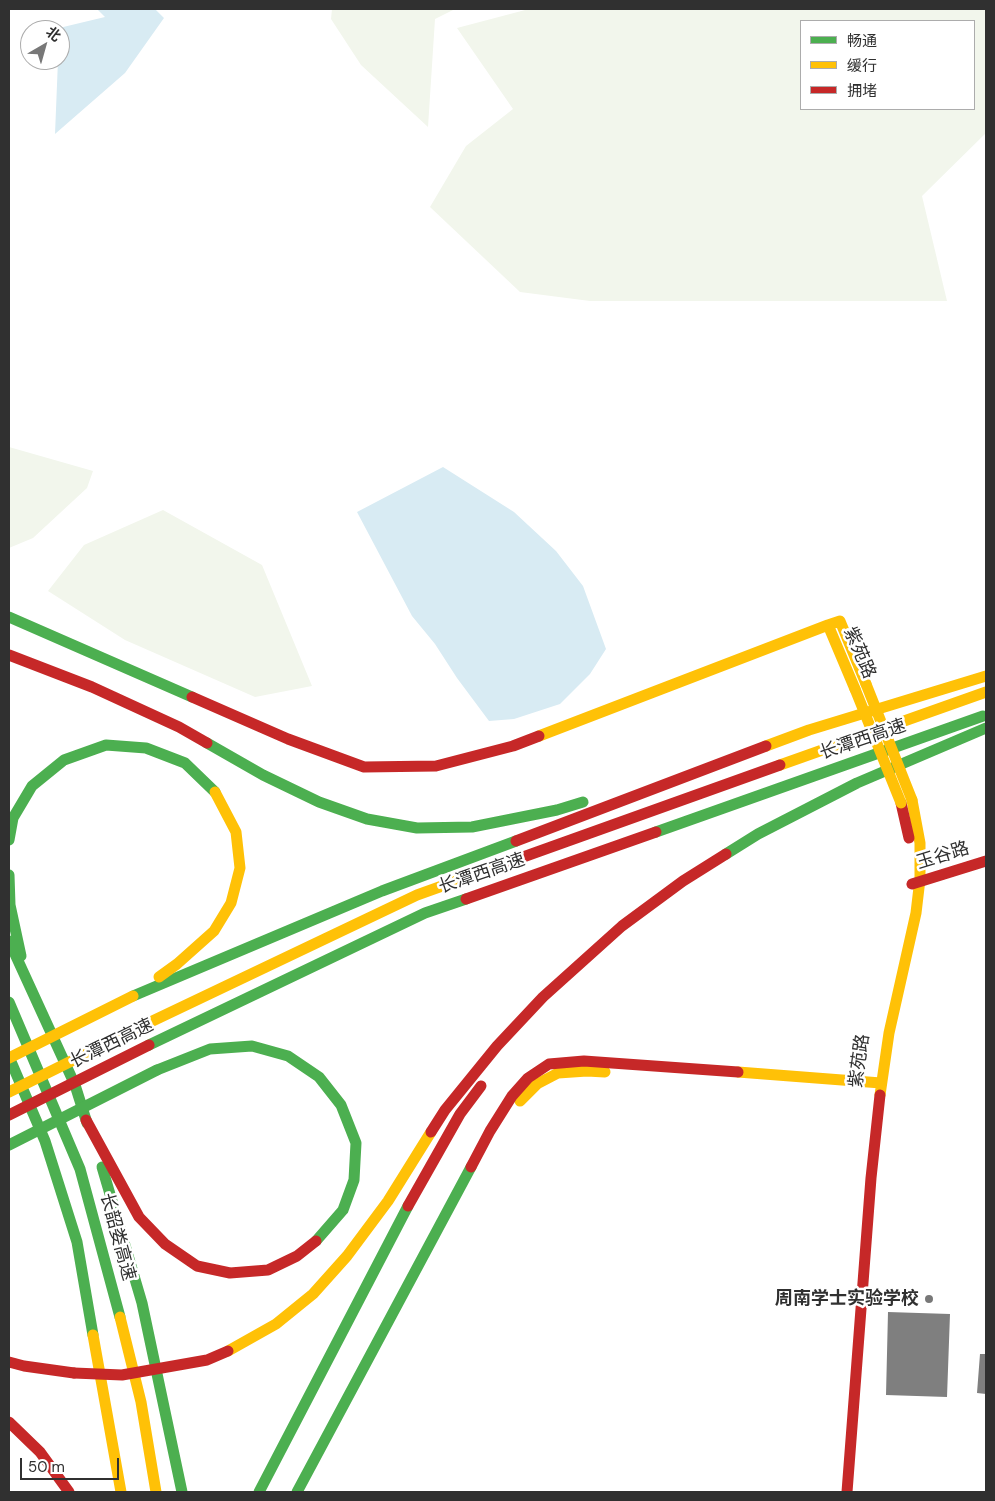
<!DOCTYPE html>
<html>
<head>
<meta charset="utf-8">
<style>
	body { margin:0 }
	#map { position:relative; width:995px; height:1501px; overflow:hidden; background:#fff; font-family:"DM Sans","Noto Sans SC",sans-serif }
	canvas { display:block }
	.frame { position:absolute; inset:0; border:10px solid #303030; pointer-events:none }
	.legend { position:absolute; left:800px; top:20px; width:175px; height:90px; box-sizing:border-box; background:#fff; border:1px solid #acacac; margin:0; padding:6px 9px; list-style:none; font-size:15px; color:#303030 }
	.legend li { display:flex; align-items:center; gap:10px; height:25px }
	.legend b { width:25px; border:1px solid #acacac }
	.north { position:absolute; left:20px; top:20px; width:50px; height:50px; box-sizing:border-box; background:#fff; border:1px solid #acacac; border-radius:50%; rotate:38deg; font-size:14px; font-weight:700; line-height:20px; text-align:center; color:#303030 }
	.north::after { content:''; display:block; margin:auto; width:18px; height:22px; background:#787878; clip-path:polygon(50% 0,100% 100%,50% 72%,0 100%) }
	.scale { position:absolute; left:20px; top:1458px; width:99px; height:22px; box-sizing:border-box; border:2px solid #303030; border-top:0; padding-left:6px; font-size:15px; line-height:18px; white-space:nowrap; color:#303030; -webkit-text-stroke:4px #fff; paint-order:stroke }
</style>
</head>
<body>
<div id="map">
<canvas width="995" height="1501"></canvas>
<div class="frame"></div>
<ul class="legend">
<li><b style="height:6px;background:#4caf50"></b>畅通</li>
<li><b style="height:6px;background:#ffc107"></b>缓行</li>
<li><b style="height:6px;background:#c62828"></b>拥堵</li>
</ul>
<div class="north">北</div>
<div class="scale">50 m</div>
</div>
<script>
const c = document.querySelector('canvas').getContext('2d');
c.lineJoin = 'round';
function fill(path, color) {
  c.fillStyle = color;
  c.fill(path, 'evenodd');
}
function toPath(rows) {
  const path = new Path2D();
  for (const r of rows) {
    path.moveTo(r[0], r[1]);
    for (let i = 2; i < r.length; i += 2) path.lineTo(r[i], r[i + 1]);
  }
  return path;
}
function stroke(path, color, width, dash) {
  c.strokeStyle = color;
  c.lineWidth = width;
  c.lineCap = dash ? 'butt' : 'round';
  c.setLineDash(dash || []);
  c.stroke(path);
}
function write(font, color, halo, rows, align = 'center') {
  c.font = font + ' "DM Sans","Noto Sans SC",sans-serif';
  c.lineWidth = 5;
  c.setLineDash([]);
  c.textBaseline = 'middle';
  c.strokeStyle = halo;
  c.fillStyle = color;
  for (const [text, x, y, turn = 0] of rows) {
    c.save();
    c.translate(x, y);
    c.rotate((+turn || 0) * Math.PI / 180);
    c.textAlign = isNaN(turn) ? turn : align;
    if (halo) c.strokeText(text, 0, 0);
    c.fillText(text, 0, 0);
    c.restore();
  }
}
const green = toPath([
	[332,9,455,9,435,19,428,127,361,65,331,19],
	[529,9,986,9,986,133,922,196,947,301,590,301,520,292,430,207,466,146,513,109,457,28],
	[801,21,974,21,974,109,801,109],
	[9,447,93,471,87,488,33,538,9,548],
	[163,510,262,565,312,686,255,697,125,640,48,591,84,545]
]);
const water = toPath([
	[97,9,155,9,164,18,125,73,55,134,58,60,60,60,59,28,105,17],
	[443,467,514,512,556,551,583,586,606,649,590,674,560,704,514,719,489,721,457,678,435,644,412,616,357,512]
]);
const building = toPath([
	[888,1312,950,1314,947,1397,886,1395],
	[980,1354,986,1354,986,1394,977,1393]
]);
const fast = toPath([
	[9,617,192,697],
	[207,743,263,775,319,802,367,819,417,828,472,827,557,810,583,802],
	[656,832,983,716],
	[9,840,13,818,32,786,64,760,106,745,146,748,185,763,215,792],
	[726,854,758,834,857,783,986,728],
	[9,875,10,905,21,956],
	[9,941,75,1085,87,1123],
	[133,996,382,891,516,841],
	[9,1002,80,1169,120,1317],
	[149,1045,425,913,466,899],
	[9,1057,45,1141,77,1242,93,1335],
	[157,1070,210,1049,252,1046,288,1056,319,1077,341,1105,356,1143,354,1180,343,1210,316,1241],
	[102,1167,142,1303,182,1492],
	[259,1492,408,1206],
	[297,1492,471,1167]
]);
const slow = toPath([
	[855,689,828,625,840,621,866,684],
	[539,736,828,625],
	[766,746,809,730,986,676],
	[780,765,986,692],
	[159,977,177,964,214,931,231,903,240,868,236,832,215,792],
	[142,1026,417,895,498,866],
	[738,1072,881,1083],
	[880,1095,889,1033,916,913,920,879,920,843,912,800],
	[520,1101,537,1084,558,1073,587,1071,605,1072],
	[120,1317,141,1402,156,1492],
	[93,1335,121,1492],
	[228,1351,276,1324,313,1294,347,1256,388,1201,431,1132]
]);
const jam = toPath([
	[9,655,92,687,179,727,207,743],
	[192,697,288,739,364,767,436,766,513,746,539,736],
	[901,803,909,838],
	[516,841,766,746],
	[498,866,780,765],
	[912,884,986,861],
	[466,899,656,832],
	[86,1120,139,1217,165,1244,197,1266,230,1273,268,1270,297,1256,316,1241],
	[431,1132,445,1110,497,1046,543,997,622,926,683,881,726,854],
	[471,1167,490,1131,512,1096,528,1078,549,1064,584,1061,738,1072],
	[408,1206,460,1114,481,1086],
	[9,1362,24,1366,74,1373],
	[9,1422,40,1452,69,1492],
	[847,1492,871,1178,880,1095]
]);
const fastBridge = toPath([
	[9,1145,157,1070]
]);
const slowBridge = toPath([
	[866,684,912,800],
	[855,689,901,803],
	[9,1058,133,996],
	[9,1092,142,1026]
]);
const jamBridge = toPath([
	[9,1115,149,1045],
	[74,1373,122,1375,207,1360,228,1351]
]);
const markers = [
	[929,1299,5,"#787878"]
];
const streetNames = [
	["紫苑路",859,653,67],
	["长潭西高速",863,740,-19],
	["玉谷路",943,856,-17],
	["长潭西高速",482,874,-19],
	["长潭西高速",112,1044,-26],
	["紫苑路",860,1061,-82],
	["长韶娄高速",117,1237,75]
];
const poiNames = [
	["周南学士实验学校",919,1299]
];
fill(green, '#f2f6ec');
fill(water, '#d8ebf3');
fill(building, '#7f7f7f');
stroke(fast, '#4caf50', 11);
stroke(slow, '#ffc107', 11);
stroke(jam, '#c62828', 11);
stroke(fastBridge, '#4caf50', 11);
stroke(slowBridge, '#ffc107', 11);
stroke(jamBridge, '#c62828', 11);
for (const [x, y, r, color] of markers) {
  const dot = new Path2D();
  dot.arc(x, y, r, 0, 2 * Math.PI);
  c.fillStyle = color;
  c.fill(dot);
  stroke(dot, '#fff', 2);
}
write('18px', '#303030', '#fff', streetNames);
write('bold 18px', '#303030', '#fff', poiNames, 'right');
</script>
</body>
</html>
